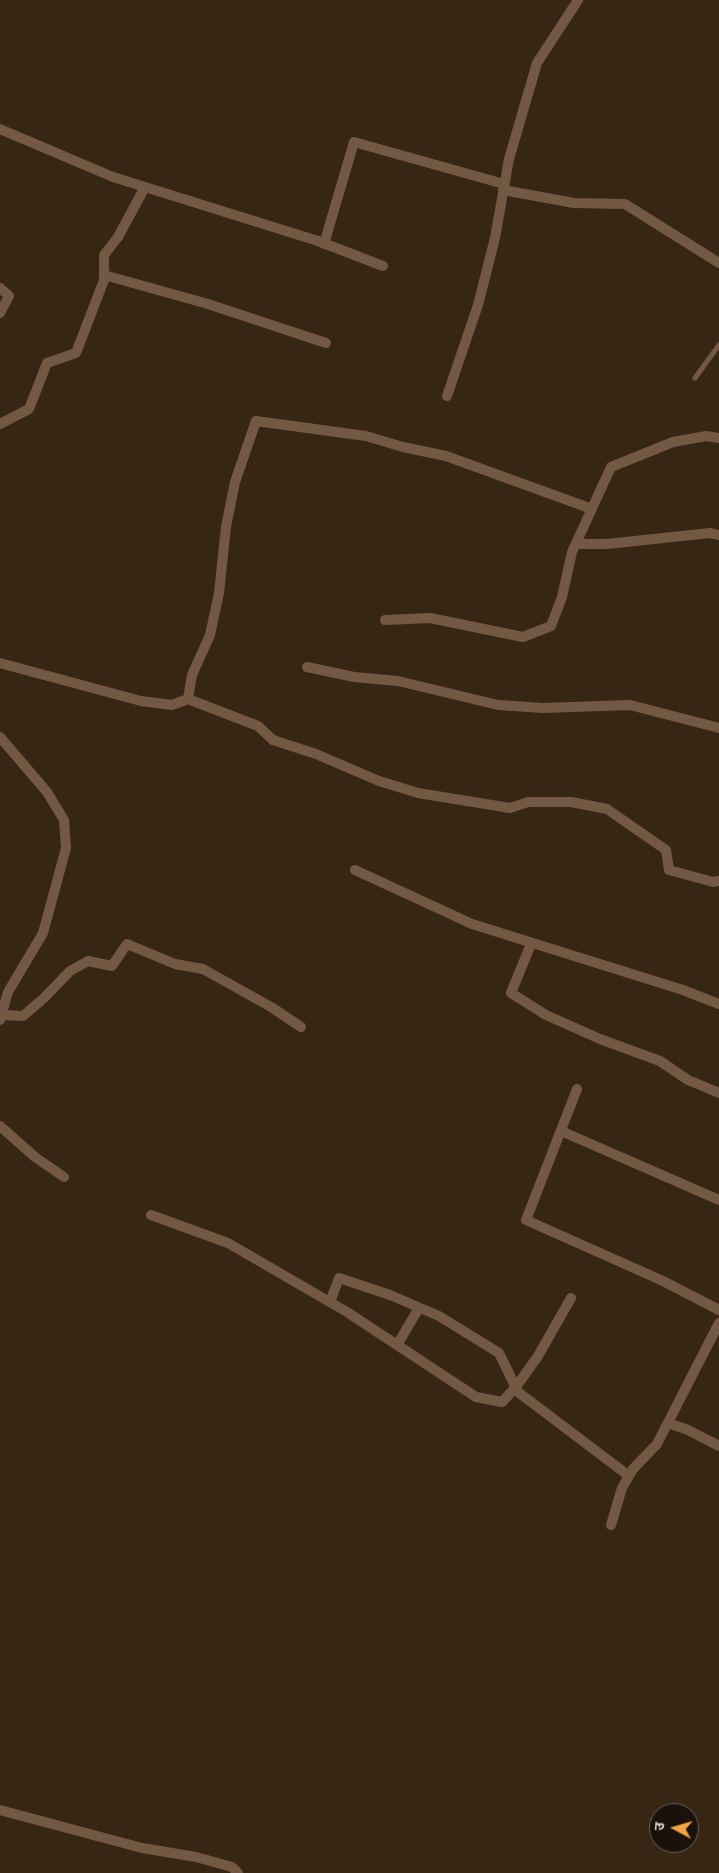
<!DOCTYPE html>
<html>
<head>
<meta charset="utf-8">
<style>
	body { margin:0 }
	#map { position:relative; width:719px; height:1873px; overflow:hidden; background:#382615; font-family:Figtree,"Noto Sans Devanagari",sans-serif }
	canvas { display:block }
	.north { position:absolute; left:649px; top:1803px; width:50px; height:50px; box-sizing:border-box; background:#19110a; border:1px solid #685e56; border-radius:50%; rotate:276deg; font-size:14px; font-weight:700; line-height:20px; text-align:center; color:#ded2c8 }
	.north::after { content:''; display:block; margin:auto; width:18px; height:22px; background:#f2a541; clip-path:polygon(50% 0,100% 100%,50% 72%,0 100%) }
</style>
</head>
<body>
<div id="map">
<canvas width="719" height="1873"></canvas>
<div class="north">उ</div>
</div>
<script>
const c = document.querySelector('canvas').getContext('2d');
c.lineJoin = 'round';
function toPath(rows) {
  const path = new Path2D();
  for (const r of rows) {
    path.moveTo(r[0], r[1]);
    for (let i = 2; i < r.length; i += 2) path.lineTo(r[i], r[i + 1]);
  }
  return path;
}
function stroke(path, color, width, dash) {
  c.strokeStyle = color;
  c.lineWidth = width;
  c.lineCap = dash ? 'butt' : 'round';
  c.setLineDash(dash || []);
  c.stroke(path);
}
const lane = toPath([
	[695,378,719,345]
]);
const street = toPath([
	[0,129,113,177,318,241,383,266],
	[503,190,574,203,625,204,719,263],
	[324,244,354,142,504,184],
	[104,275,208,304,326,343],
	[0,288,9,296,0,313],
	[447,396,478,305,495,238,509,159,537,63,578,0],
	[0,424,29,409,47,363,76,353,104,280,104,255,118,237,145,187],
	[576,544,607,544,710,533,719,535],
	[385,620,430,618,523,637,551,626,562,597,572,552,611,467,673,442,706,436,719,438],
	[0,663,141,701,172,705,188,699,258,726,273,740,316,754,379,781,418,793,510,808,528,802,571,802,607,809,666,850,669,870,713,882,719,881],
	[307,667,354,677,398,681,498,705,543,708,630,705,719,728],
	[188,699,192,675,210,635,219,593,226,527,235,482,256,421,366,436,403,447,446,456,592,509],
	[0,737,47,792,64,820,66,848,43,933,8,992,0,1020],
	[355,870,472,924,683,990,719,1004],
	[531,944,511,993,546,1015,600,1039,660,1061,688,1080,719,1093],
	[3,1015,23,1016,44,998,70,971,88,961,112,966,127,944,175,964,203,969,271,1007,301,1027],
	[577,1089,526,1220,663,1281,719,1310],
	[0,1126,35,1157,64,1177],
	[561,1131,719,1200],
	[151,1215,228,1243,347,1312,476,1397,502,1402,516,1387,538,1356,571,1298],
	[330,1302,339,1278,390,1295,439,1316,499,1353,518,1392,629,1476],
	[397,1345,419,1308],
	[668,1423,688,1430,719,1446],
	[611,1525,622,1488,633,1469,657,1444,719,1323],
	[0,1810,142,1848,196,1857,232,1867,238,1873]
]);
stroke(lane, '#735943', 5);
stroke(street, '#735943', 10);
</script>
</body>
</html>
